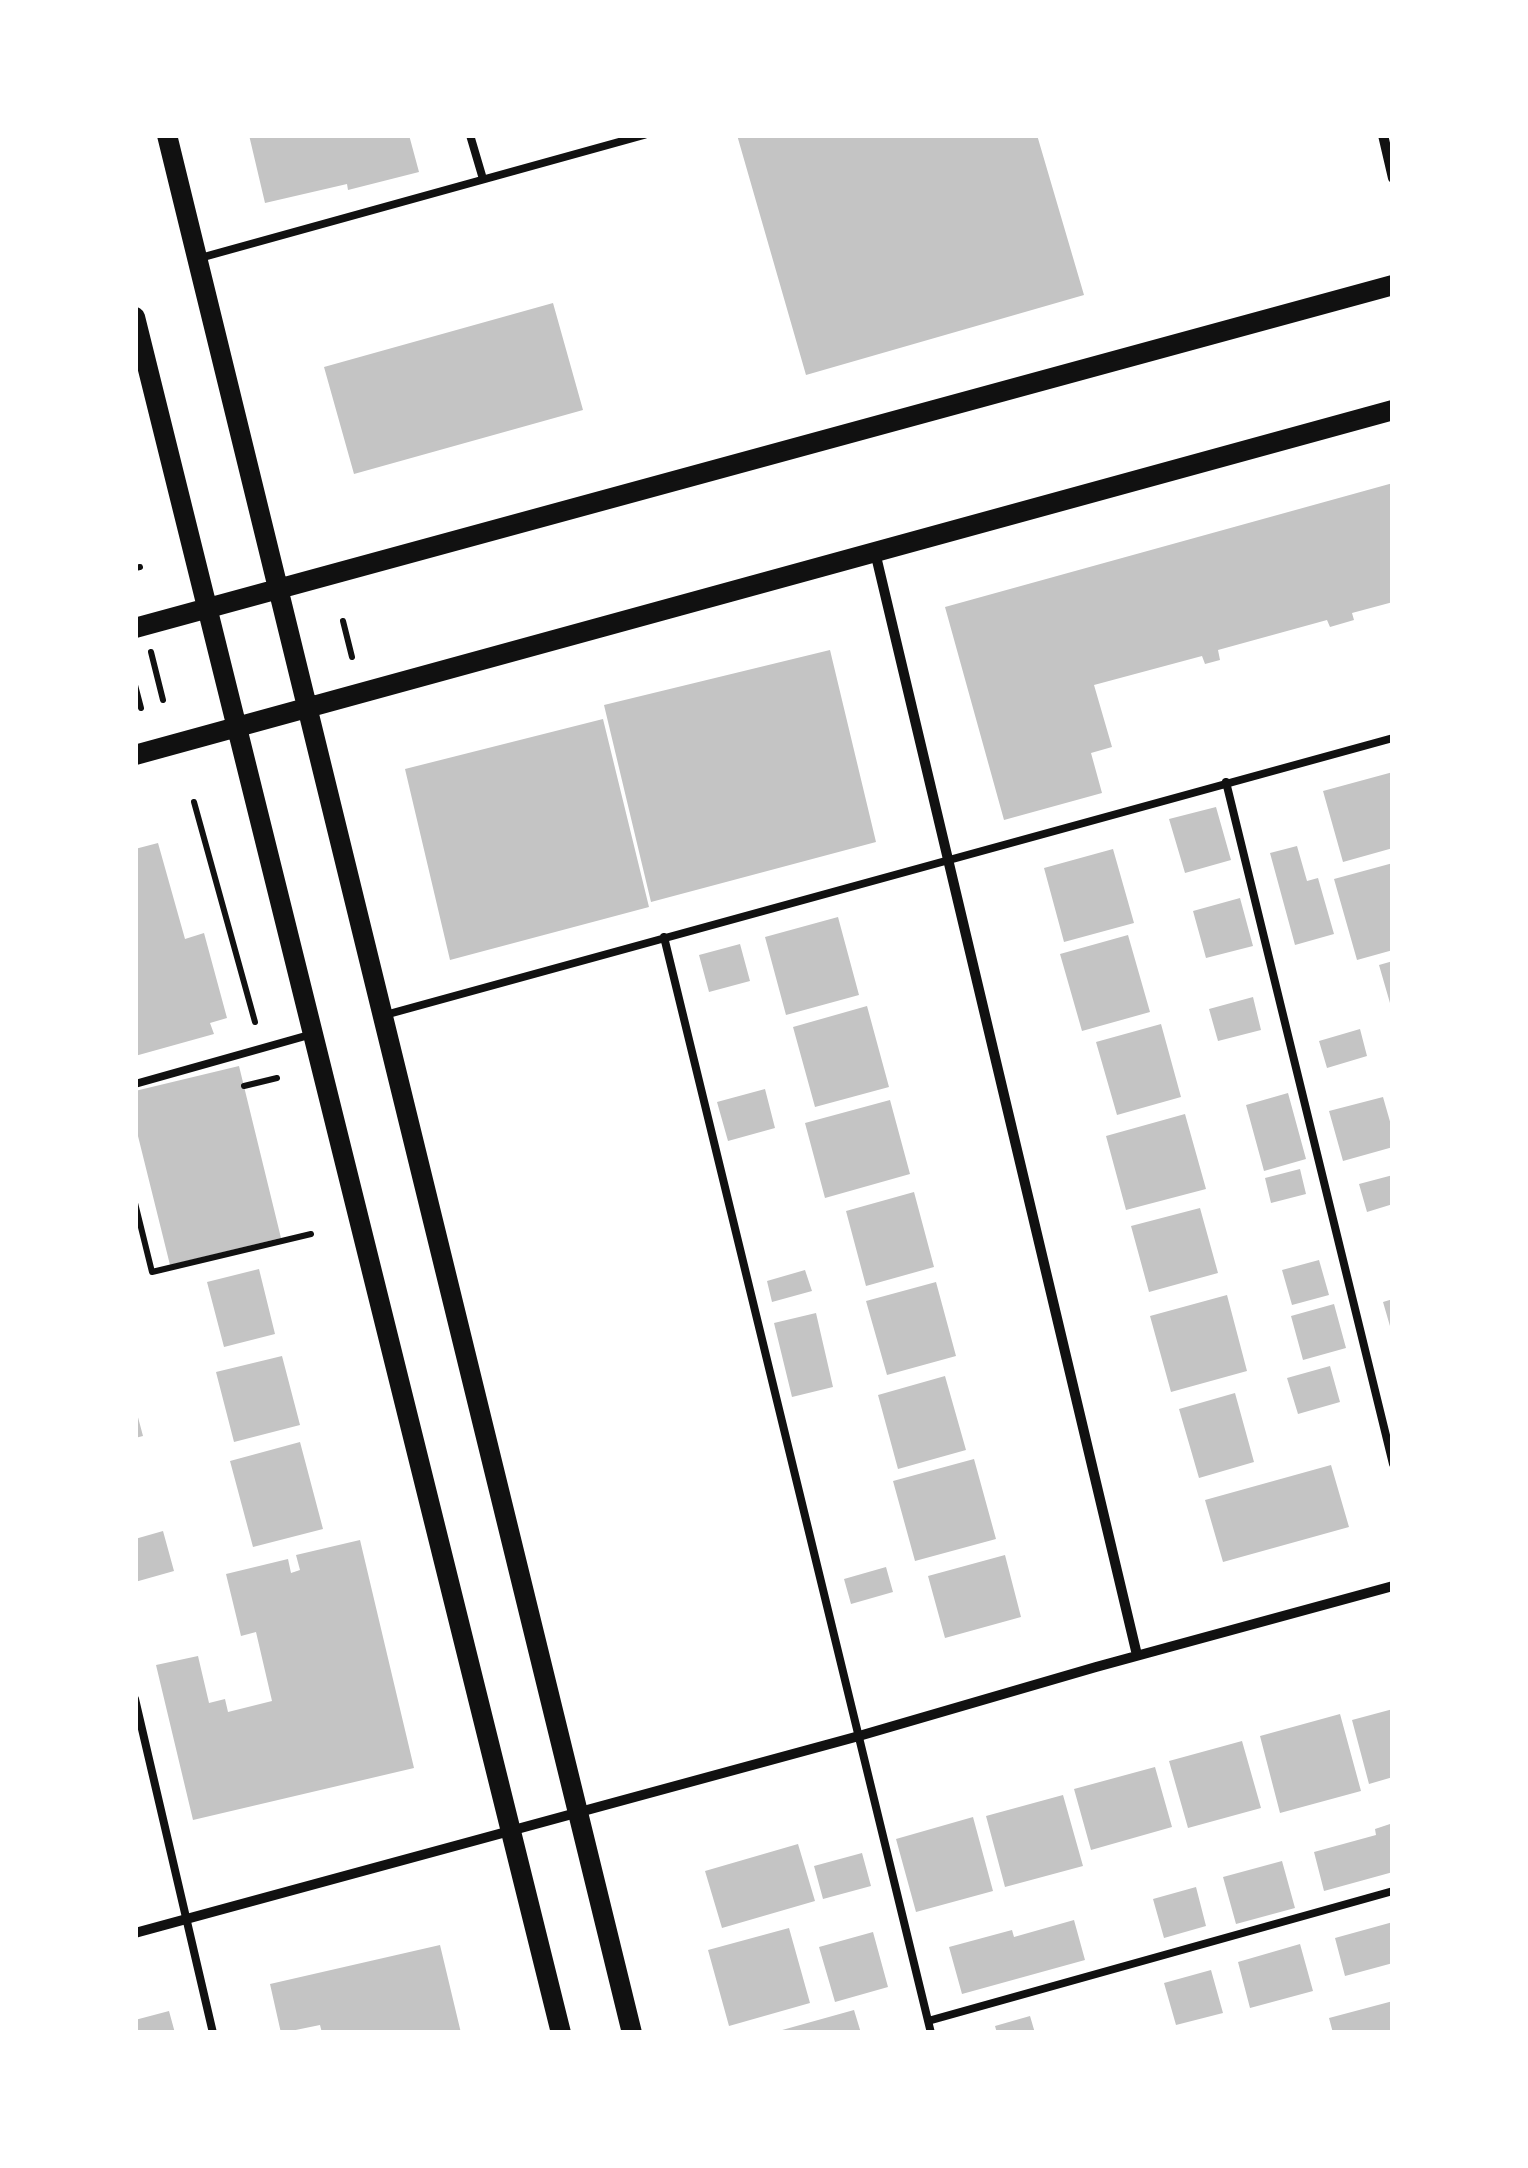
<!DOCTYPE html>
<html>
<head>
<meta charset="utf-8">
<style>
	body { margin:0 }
	#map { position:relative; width:1528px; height:2168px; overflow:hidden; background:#fff; font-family:"Varela Round",sans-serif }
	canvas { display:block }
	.frame { position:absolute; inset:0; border:138px solid #fff; pointer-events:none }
</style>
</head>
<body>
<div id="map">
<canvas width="1528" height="2168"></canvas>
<div class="frame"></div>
</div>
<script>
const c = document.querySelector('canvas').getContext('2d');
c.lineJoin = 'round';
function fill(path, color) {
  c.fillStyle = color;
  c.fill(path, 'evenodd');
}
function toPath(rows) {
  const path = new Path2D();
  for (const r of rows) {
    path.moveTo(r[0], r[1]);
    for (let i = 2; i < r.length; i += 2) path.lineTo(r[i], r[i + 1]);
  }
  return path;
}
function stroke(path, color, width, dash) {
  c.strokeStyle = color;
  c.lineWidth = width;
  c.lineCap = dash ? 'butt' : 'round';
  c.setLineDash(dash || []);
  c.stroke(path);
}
const building = toPath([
	[249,135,409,135,419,172,348,190,347,184,265,203],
	[737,135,1037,135,1084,295,806,375],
	[553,303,583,410,354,474,324,367],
	[1393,483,1393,602,1352,613,1354,620,1330,627,1327,620,1218,650,1220,660,1205,664,1202,656,1094,685,1112,747,1091,753,1102,793,1004,820,945,607],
	[830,650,876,842,651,902,604,705],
	[603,719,649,907,450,960,405,769],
	[1393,772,1393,848,1343,862,1323,791],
	[1216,807,1231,860,1185,873,1169,819],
	[158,843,185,939,204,933,227,1018,210,1023,214,1034,135,1056,135,849],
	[1297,846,1307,881,1318,878,1334,934,1295,945,1270,853],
	[1113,849,1134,923,1064,942,1044,868],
	[1393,863,1393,950,1357,960,1334,879],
	[1240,898,1253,946,1206,958,1193,911],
	[838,917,859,995,786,1015,765,937],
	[1128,935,1150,1012,1082,1031,1060,954],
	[740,944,750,981,709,992,699,955],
	[1393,961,1393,1010,1392,1010,1379,965],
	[1253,997,1261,1030,1218,1041,1209,1009],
	[867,1006,889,1087,815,1107,793,1027],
	[1161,1024,1181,1097,1117,1115,1096,1042],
	[1360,1029,1367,1056,1327,1068,1319,1041],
	[239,1066,281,1238,170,1265,135,1124,135,1091],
	[765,1089,775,1128,728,1141,717,1102],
	[1288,1093,1306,1159,1264,1171,1246,1105],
	[1383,1097,1393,1132,1393,1147,1343,1161,1329,1111],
	[890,1100,910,1174,825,1198,805,1123],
	[1185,1114,1206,1189,1126,1210,1106,1136],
	[1300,1169,1306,1194,1271,1203,1265,1178],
	[1393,1175,1393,1204,1367,1212,1359,1184],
	[914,1192,934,1267,866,1286,846,1211],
	[1200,1208,1218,1273,1149,1292,1131,1226],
	[1319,1260,1329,1295,1292,1305,1282,1270],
	[259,1269,275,1334,224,1347,207,1282],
	[805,1270,812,1291,772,1302,767,1281],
	[936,1282,956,1356,887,1375,866,1301],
	[1227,1295,1247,1371,1171,1392,1150,1316],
	[1393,1299,1393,1333,1392,1333,1383,1302],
	[1334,1304,1346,1348,1303,1360,1291,1316],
	[816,1313,833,1387,792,1397,774,1323],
	[282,1356,300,1425,234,1442,216,1372],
	[1330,1366,1340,1402,1298,1414,1287,1378],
	[945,1376,966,1450,898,1469,878,1395],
	[1235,1393,1254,1462,1199,1478,1179,1409],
	[135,1406,143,1436,135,1438],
	[300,1442,323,1529,253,1547,230,1461],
	[974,1459,996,1539,915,1561,893,1481],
	[1331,1465,1349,1527,1223,1562,1205,1500],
	[163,1531,174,1571,135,1582,135,1539],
	[360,1540,414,1768,193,1820,156,1665,198,1656,209,1703,225,1699,228,1712,272,1701,256,1632,241,1636,226,1574,288,1559,291,1573,300,1570,296,1555],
	[1005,1555,1021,1617,945,1638,928,1576],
	[886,1567,893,1592,851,1604,844,1579],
	[1393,1709,1393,1777,1369,1784,1352,1720],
	[1340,1714,1361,1791,1280,1813,1260,1736],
	[1242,1741,1261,1808,1188,1828,1169,1761],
	[1155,1767,1172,1827,1091,1850,1074,1789],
	[1063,1795,1083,1866,1005,1887,986,1816],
	[973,1817,993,1891,916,1912,896,1839],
	[1393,1823,1393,1872,1324,1891,1314,1852,1376,1835,1375,1829],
	[798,1844,815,1901,722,1928,705,1871],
	[862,1853,871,1886,823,1899,814,1866],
	[1282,1861,1295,1908,1236,1924,1223,1877],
	[1196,1887,1206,1926,1164,1938,1153,1899],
	[1074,1920,1085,1960,962,1994,949,1947,1012,1930,1014,1937],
	[1393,1922,1393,1963,1345,1976,1335,1938],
	[789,1928,810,2003,729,2026,708,1950],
	[873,1932,888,1987,835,2002,819,1947],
	[1300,1944,1313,1991,1250,2008,1238,1962],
	[440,1945,461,2033,322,2033,320,2025,281,2033,270,1984],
	[1211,1970,1223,2013,1176,2025,1164,1983],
	[1393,2001,1393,2033,1333,2033,1329,2018],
	[854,2010,861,2033,775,2033,775,2032],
	[169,2011,175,2033,135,2033,135,2020],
	[1030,2016,1035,2033,997,2033,995,2026]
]);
const path = toPath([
	[135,568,140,567],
	[343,621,352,657],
	[151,652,163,700],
	[135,685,141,708],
	[194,802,255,1022],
	[244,1086,277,1078],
	[135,1203,152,1272,311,1234]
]);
const service = toPath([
	[470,135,483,179],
	[200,258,644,135],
	[1226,782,1393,1464],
	[664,937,931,2033],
	[385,1015,1393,738],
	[135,1084,309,1035],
	[135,1699,213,2033],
	[928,2021,1393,1891]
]);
const minor = toPath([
	[1383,135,1393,178],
	[875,552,1137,1655],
	[135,1933,859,1736,1096,1667,1393,1586]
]);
const secondary = toPath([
	[167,135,632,2033],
	[135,317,561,2033],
	[135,628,1393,285],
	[135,755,1393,410]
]);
fill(building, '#c4c4c4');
stroke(path, '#111', 6);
stroke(service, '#111', 8);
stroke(minor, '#111', 10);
stroke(secondary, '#111', 20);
</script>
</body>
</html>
